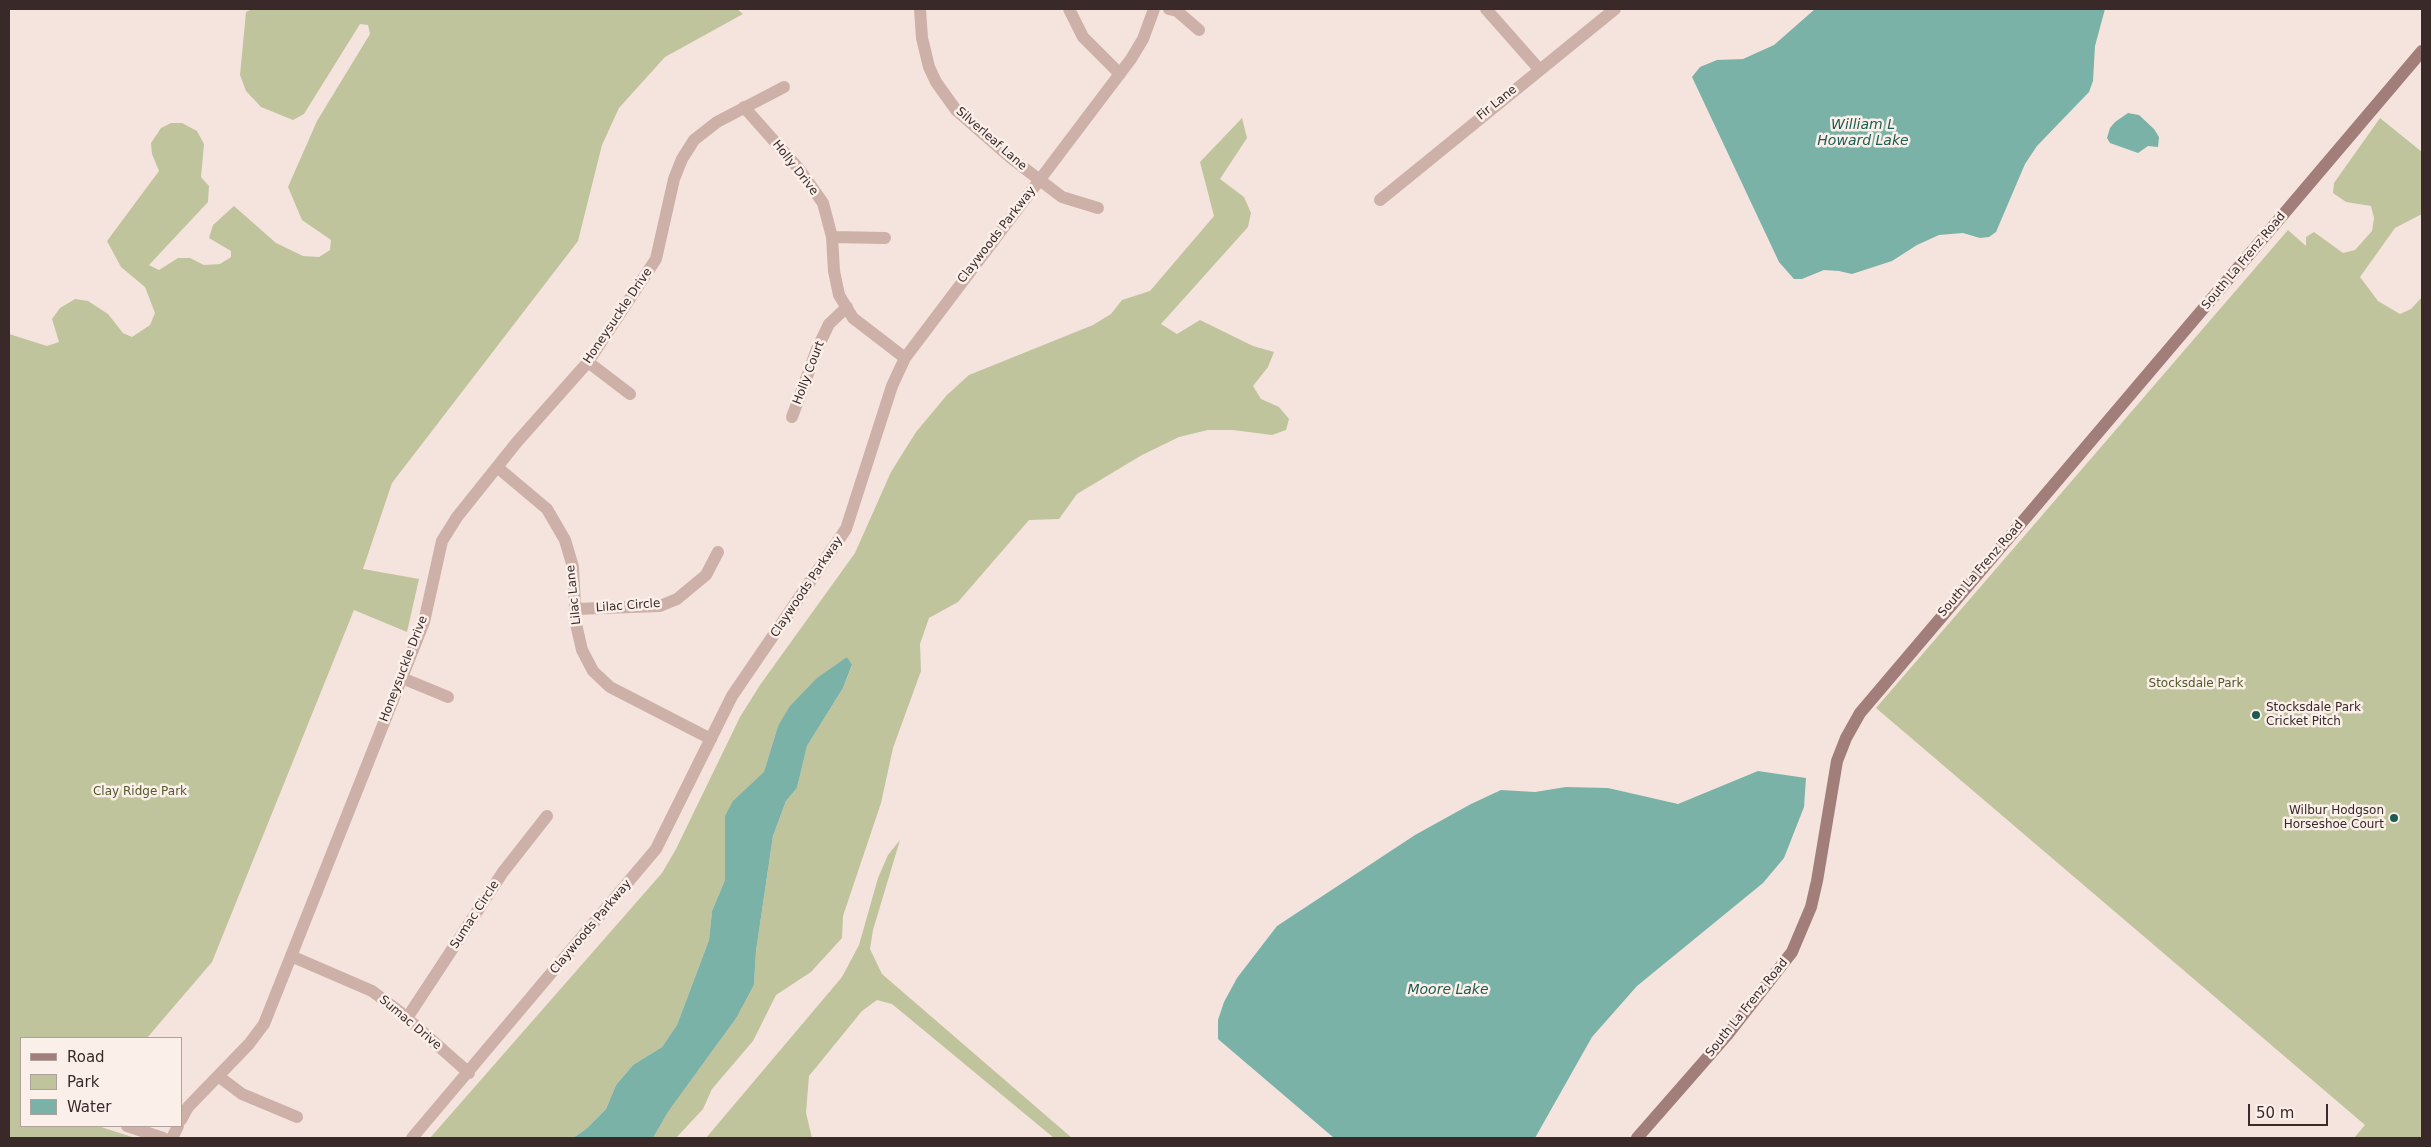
<!DOCTYPE html>
<html>
<head>
<meta charset="utf-8">
<style>
	body { margin:0 }
	#map { position:relative; width:2431px; height:1147px; overflow:hidden; background:#f4e4dd; font-family:"DejaVu Sans",sans-serif }
	canvas { display:block }
	.frame { position:absolute; inset:0; border:10px solid #392a29; pointer-events:none }
	.legend { position:absolute; left:20px; top:1037px; width:162px; height:90px; box-sizing:border-box; background:#fbefea; border:1px solid #ada09d; margin:0; padding:6px 9px; list-style:none; font-size:15px; color:#392a29 }
	.legend li { display:flex; align-items:center; gap:10px; height:25px }
	.legend b { width:25px; border:1px solid #ada09d }
	.scale { position:absolute; left:2248px; top:1104px; width:80px; height:22px; box-sizing:border-box; border:2px solid #392a29; border-top:0; padding-left:6px; font-size:15px; line-height:18px; white-space:nowrap; color:#392a29; -webkit-text-stroke:4px #fbefea; paint-order:stroke }
</style>
</head>
<body>
<div id="map">
<canvas width="2431" height="1147"></canvas>
<div class="frame"></div>
<ul class="legend">
<li><b style="height:6px;background:#a17e79"></b>Road</li>
<li><b style="height:14px;background:#c0c49c"></b>Park</li>
<li><b style="height:14px;background:#7bb2a7"></b>Water</li>
</ul>
<div class="scale">50 m</div>
</div>
<script>
const c = document.querySelector('canvas').getContext('2d');
c.lineJoin = 'round';
function fill(path, color) {
  c.fillStyle = color;
  c.fill(path, 'evenodd');
}
function toPath(rows) {
  const path = new Path2D();
  for (const r of rows) {
    path.moveTo(r[0], r[1]);
    for (let i = 2; i < r.length; i += 2) path.lineTo(r[i], r[i + 1]);
  }
  return path;
}
function stroke(path, color, width, dash) {
  c.strokeStyle = color;
  c.lineWidth = width;
  c.lineCap = dash ? 'butt' : 'round';
  c.setLineDash(dash || []);
  c.stroke(path);
}
function write(font, color, halo, rows, align = 'center') {
  c.font = font + ' "DejaVu Sans",sans-serif';
  c.lineWidth = 5;
  c.setLineDash([]);
  c.textBaseline = 'middle';
  c.strokeStyle = halo;
  c.fillStyle = color;
  for (const [text, x, y, turn = 0] of rows) {
    c.save();
    c.translate(x, y);
    c.rotate((+turn || 0) * Math.PI / 180);
    c.textAlign = isNaN(turn) ? turn : align;
    if (halo) c.strokeText(text, 0, 0);
    c.fillText(text, 0, 0);
    c.restore();
  }
}
const green = toPath([
	[252,9,737,9,743,14,665,57,619,108,602,145,578,241,392,483,363,569,419,579,407,632,354,610,212,962,147,1038,21,1038,21,1126,98,1126,135,1138,9,1138,9,334,47,346,59,342,52,319,60,308,75,299,88,301,108,314,123,333,132,337,150,325,155,313,145,287,121,267,107,241,159,171,152,154,151,143,161,128,171,123,182,123,197,131,204,144,201,177,209,186,208,202,149,265,159,270,178,258,190,258,204,265,220,264,231,257,231,251,209,238,213,225,234,206,276,243,303,256,319,257,330,250,331,240,302,220,288,187,317,121,370,34,368,25,360,24,304,114,293,120,261,107,246,91,240,75,246,12],
	[1242,118,1247,138,1220,179,1244,197,1251,213,1248,227,1161,324,1177,334,1200,320,1253,346,1274,352,1268,367,1253,386,1261,399,1279,407,1289,419,1286,430,1272,435,1233,430,1208,430,1179,437,1142,455,1077,494,1059,519,1029,520,958,602,929,618,920,644,921,671,893,748,881,803,843,916,842,938,811,972,776,995,753,1041,712,1089,703,1109,676,1138,653,1138,668,1112,737,1017,754,985,756,951,773,836,786,801,797,788,807,746,843,688,852,666,847,657,778,726,764,773,725,816,725,880,712,911,709,940,677,1025,662,1047,633,1065,616,1085,606,1109,586,1129,573,1138,430,1138,662,873,676,849,740,717,760,685,855,553,891,472,916,432,947,395,969,375,1093,325,1111,314,1122,300,1150,291,1214,216,1200,162],
	[2380,118,2422,152,2422,214,2395,228,2360,277,2378,301,2400,314,2411,309,2422,297,2422,1138,2354,1138,2365,1125,1876,708,2288,230,2306,246,2306,237,2314,232,2343,253,2355,250,2372,231,2374,218,2371,206,2346,202,2333,193,2334,183],
	[900,840,873,930,870,949,882,974,1072,1138,1054,1138,892,1004,877,1000,862,1011,809,1076,806,1113,812,1138,706,1138,842,977,859,945,878,878,888,855]
]);
const water = toPath([
	[1815,9,2105,9,2095,46,2093,81,2089,92,2037,146,2025,164,1996,232,1989,237,1980,238,1963,233,1939,235,1917,245,1892,261,1852,274,1839,271,1824,270,1802,279,1794,279,1779,262,1692,77,1700,67,1717,60,1743,59,1774,45],
	[2128,113,2139,115,2154,129,2159,137,2158,147,2148,146,2138,153,2110,143,2107,138,2110,128,2115,122],
	[847,657,852,665,843,688,807,746,797,788,786,801,773,836,756,951,754,985,737,1017,668,1112,653,1138,573,1138,586,1129,606,1109,616,1085,633,1065,662,1047,677,1025,709,940,712,911,725,880,725,816,733,801,764,772,778,726,790,706,817,678],
	[1758,771,1806,778,1804,807,1784,858,1763,883,1637,986,1592,1037,1535,1138,1334,1138,1218,1039,1218,1020,1224,1002,1237,978,1277,926,1415,835,1471,804,1501,790,1535,792,1566,787,1608,788,1678,804]
]);
const street = toPath([
	[920,9,922,38,929,67,936,82,956,110,1011,158,1062,197,1098,208],
	[1069,9,1083,37,1120,74],
	[1169,9,1177,11,1199,30],
	[1486,9,1539,69],
	[744,107,799,169,823,203,832,237,834,271,839,295,853,318,905,358],
	[1380,200,1615,9],
	[832,237,885,238],
	[588,362,630,394],
	[792,417,817,349,829,324,847,307],
	[497,467,547,509,565,540,573,567,576,624,582,650,593,671,610,687,711,739],
	[575,609,660,606,677,599,706,575,718,552],
	[402,678,448,697],
	[291,956,372,991,400,1012,469,1073],
	[407,1018,503,872,547,816],
	[218,1076,242,1094,297,1117],
	[181,1120,188,1107,249,1044,264,1024,424,622,442,541,457,517,517,442,588,362,656,259,674,179,682,159,694,140,717,122,784,87],
	[127,1126,163,1138],
	[172,1138,178,1126],
	[412,1138,656,849,732,696,846,529,892,386,905,358,1131,59,1143,39,1154,9]
]);
const secondary = toPath([
	[1637,1138,1728,1034,1792,952,1811,907,1817,881,1837,761,1846,738,1860,713,2422,51]
]);
const markers = [
	[2256,715,5,"#1c5d51"],
	[2394,818,5,"#1c5d51"]
];
const streetNames = [
	["Fir Lane",1497,103,-39],
	["Silverleaf Lane",991,139,41],
	["Holly Drive",795,168,52],
	["Claywoods Parkway",997,235,-52],
	["South La Frenz Road",2244,261,-50],
	["Honeysuckle Drive",618,316,-56],
	["Holly Court",809,373,-69],
	["South La Frenz Road",1981,569,-49],
	["Claywoods Parkway",807,587,-56],
	["Lilac Lane",574,595,-96],
	["Lilac Circle",628,606,-4],
	["Honeysuckle Drive",404,669,-69],
	["Sumac Circle",475,915,-57],
	["Claywoods Parkway",591,927,-50],
	["South La Frenz Road",1747,1008,-51],
	["Sumac Drive",410,1023,40]
];
const parkNames = [
	["Stocksdale Park",2196,684],
	["Clay Ridge Park",140,792]
];
const poiNames = [
	["Stocksdale Park",2266,708],
	["Cricket Pitch",2266,722],
	["Wilbur Hodgson",2384,811,"right"],
	["Horseshoe Court",2384,825,"right"]
];
const waterNames = [
	["William L",1863,125],
	["Howard Lake",1863,141],
	["Moore Lake",1448,990]
];
fill(green, '#c0c49c');
fill(water, '#7bb2a7');
stroke(street, '#cdb0a8', 12);
stroke(secondary, '#a17e79', 12);
for (const [x, y, r, color] of markers) {
  const dot = new Path2D();
  dot.arc(x, y, r, 0, 2 * Math.PI);
  c.fillStyle = color;
  c.fill(dot);
  stroke(dot, '#fbefea', 2);
}
write('12px', '#392a29', '#fbefea', streetNames);
write('12px', '#53592b', '#fbefea', parkNames);
write('12px', '#392a29', '#fbefea', poiNames, 'left');
write('italic 14px', '#1c5d51', '#fbefea', waterNames);
</script>
</body>
</html>
